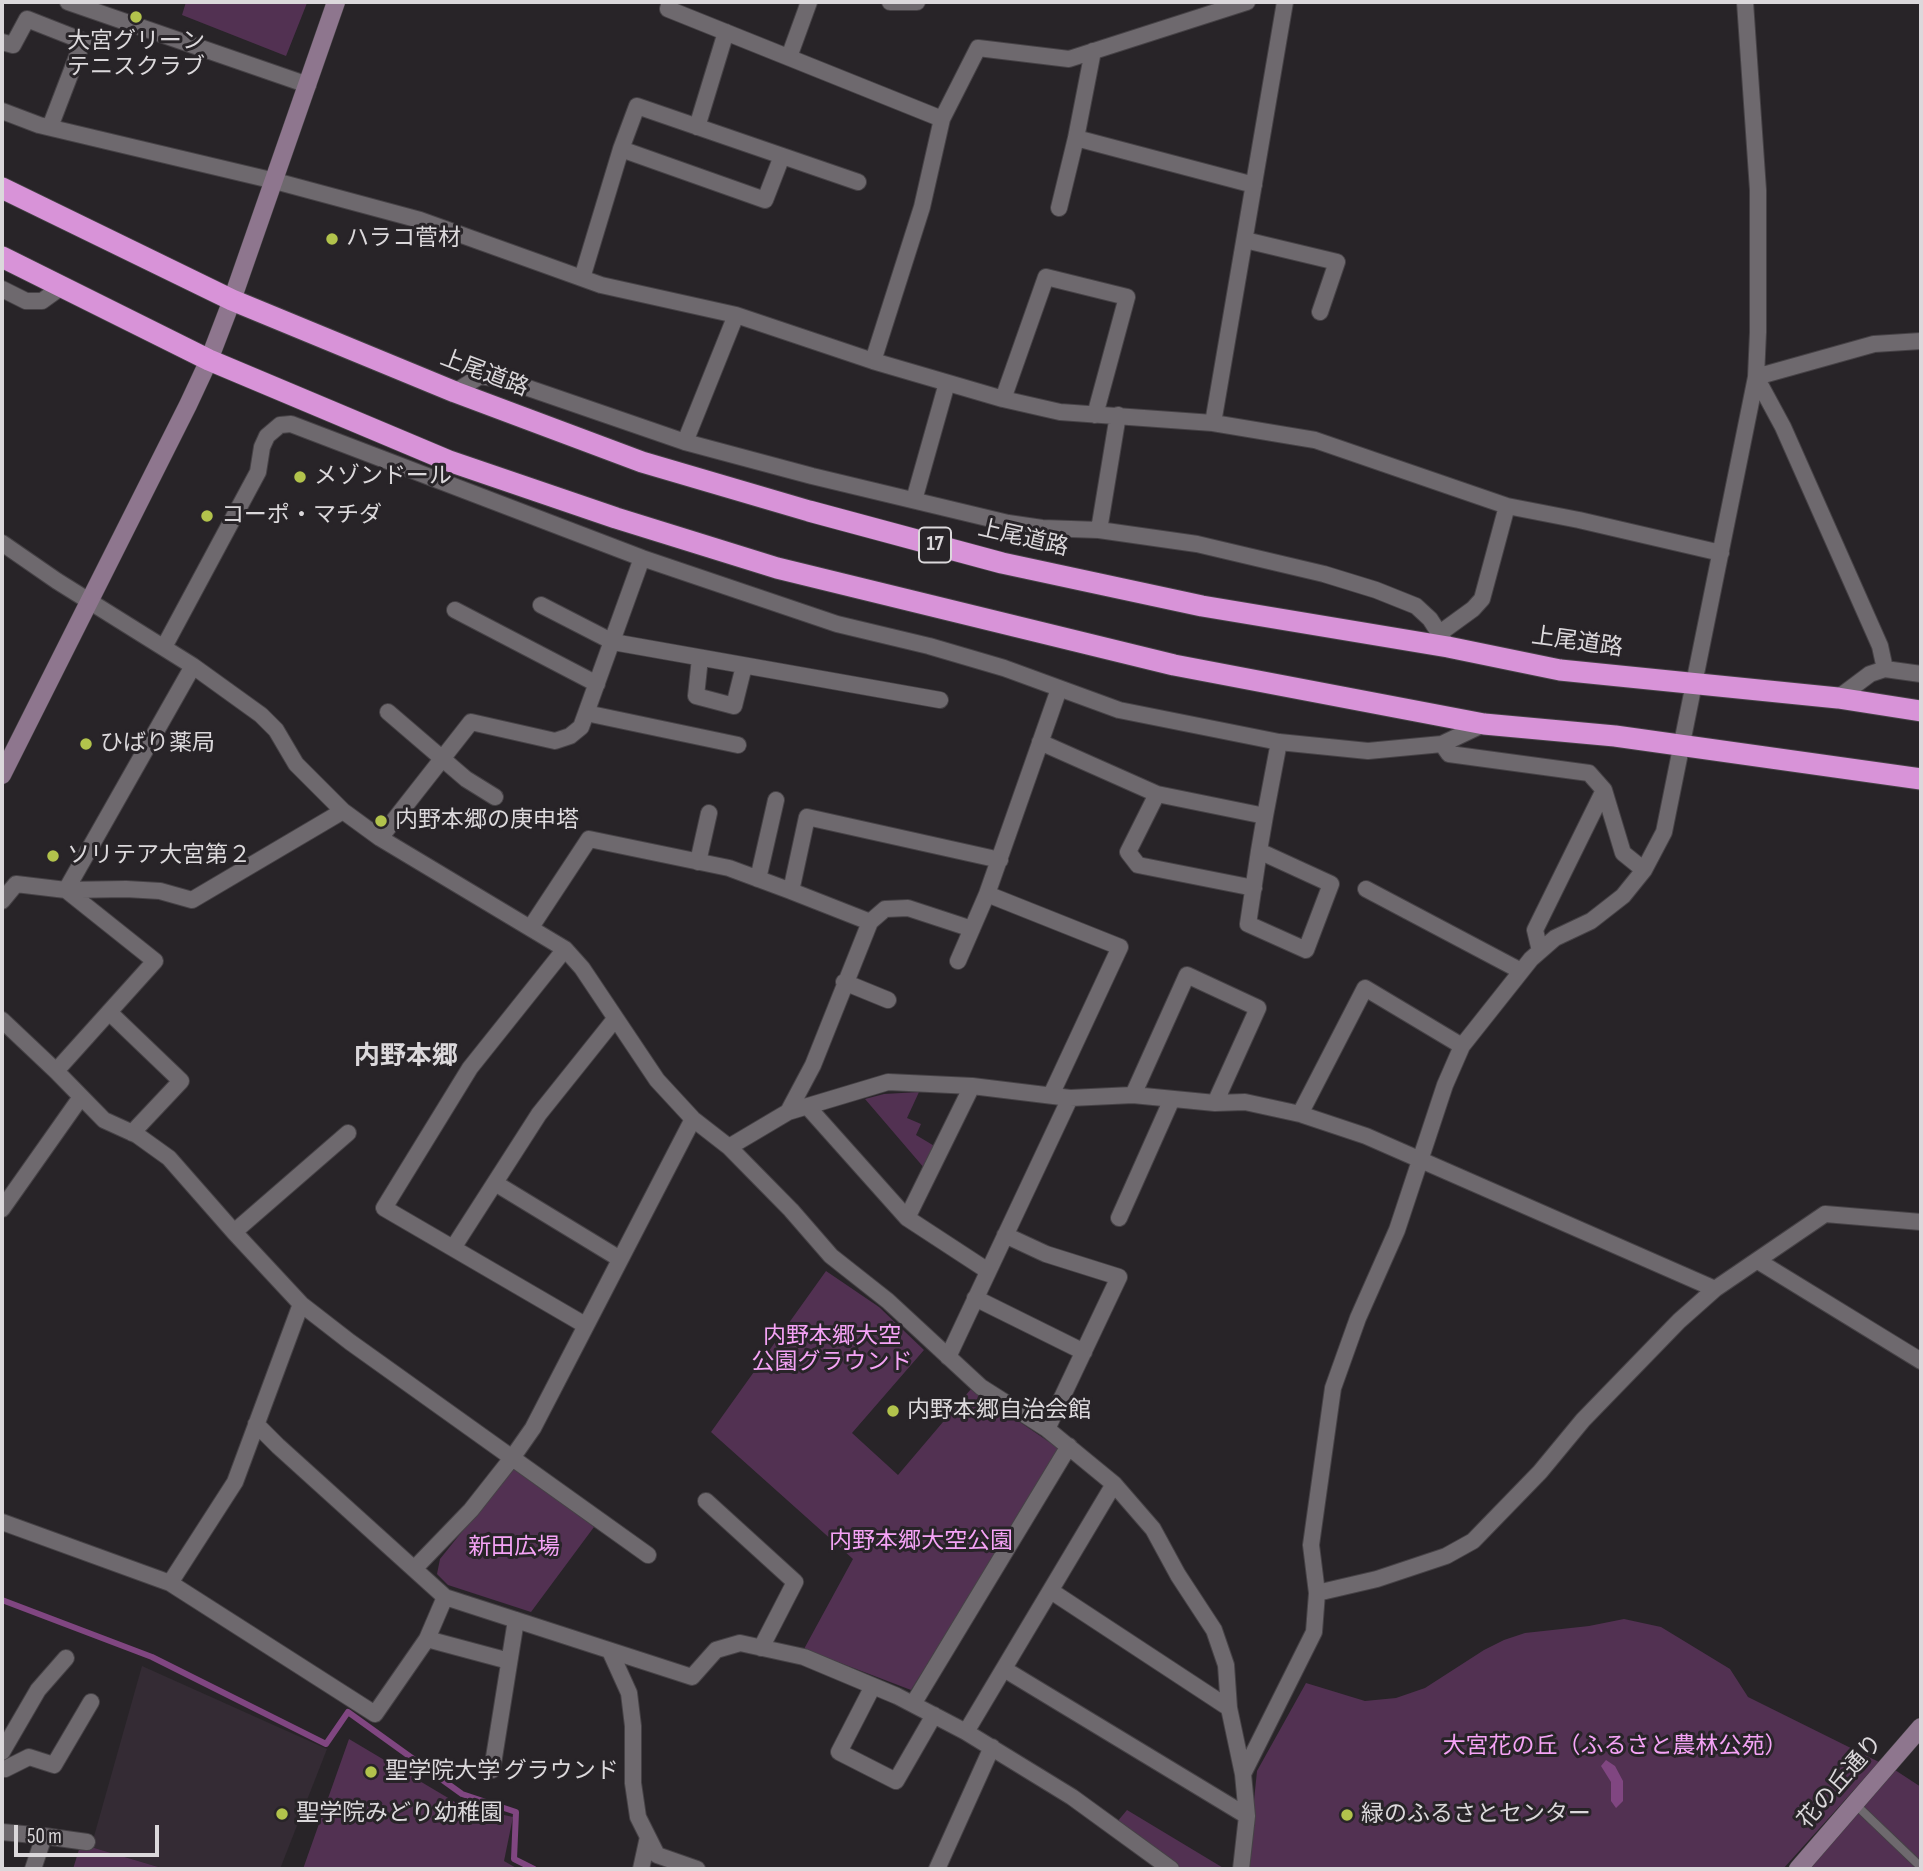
<!DOCTYPE html>
<html>
<head>
<meta charset="utf-8">
<style>
	body { margin:0 }
	#map { position:relative; width:1923px; height:1871px; overflow:hidden; background:#282428; font-family:"Sofia Sans Condensed",sans-serif }
	canvas { display:block }
	.frame { position:absolute; inset:0; border:4px solid #dbd8db; pointer-events:none }
	.scale { position:absolute; left:14px; top:1825px; width:145px; height:32px; box-sizing:border-box; border:4px solid #dbd8db; border-top:0; padding-left:9px; font-size:21px; line-height:24px; white-space:nowrap; color:#dbd8db; -webkit-text-stroke:5px #282428; paint-order:stroke }
</style>
</head>
<body>
<div id="map">
<canvas width="1923" height="1871"></canvas>
<div class="frame"></div>
<div class="scale">50 m</div>
</div>
<script>
const c = document.querySelector('canvas').getContext('2d');
c.lineJoin = 'round';
function fill(path, color) {
  c.fillStyle = color;
  c.fill(path, 'evenodd');
}
function toPath(rows) {
  const path = new Path2D();
  for (const r of rows) {
    path.moveTo(r[0], r[1]);
    for (let i = 2; i < r.length; i += 2) path.lineTo(r[i], r[i + 1]);
  }
  return path;
}
function stroke(path, color, width, dash) {
  c.strokeStyle = color;
  c.lineWidth = width;
  c.lineCap = dash ? 'butt' : 'round';
  c.setLineDash(dash || []);
  c.stroke(path);
}
function write(font, color, halo, rows, align = 'center') {
  c.font = font + ' "Sofia Sans Condensed","Noto Sans JP",sans-serif';
  c.lineWidth = 6;
  c.setLineDash([]);
  c.textBaseline = 'middle';
  c.strokeStyle = halo;
  c.fillStyle = color;
  for (const [text, x, y, turn = 0] of rows) {
    c.save();
    c.translate(x, y);
    c.rotate((+turn || 0) * Math.PI / 180);
    c.textAlign = isNaN(turn) ? turn : align;
    if (halo) c.strokeText(text, 0, 0);
    c.fillText(text, 0, 0);
    c.restore();
  }
}
const built = toPath([
	[142,1666,327,1749,280,1869,165,1869,91,1847]
]);
const green = toPath([
	[186,2,302,2,307,3,286,56,182,15],
	[919,1092,907,1118,921,1124,916,1135,936,1147,925,1169,865,1099,884,1094],
	[826,1271,879,1307,924,1350,852,1433,898,1475,971,1389,1061,1450,911,1690,804,1649,853,1559,711,1432],
	[514,1467,594,1527,531,1612,448,1585,437,1574,440,1559],
	[1624,1619,1661,1627,1730,1669,1748,1697,1879,1762,1783,1869,1247,1869,1257,1771,1306,1683,1365,1701,1396,1698,1425,1688,1484,1650,1504,1640,1525,1633,1589,1626],
	[349,1739,460,1805,513,1817,504,1861,518,1869,303,1869],
	[1895,1770,1921,1787,1921,1869,1807,1869],
	[1127,1810,1225,1869,1182,1869,1159,1855,1117,1822],
	[81,1843,91,1847,165,1869,73,1869]
]);
const water = toPath([
	[1606,1760,1615,1766,1623,1781,1623,1801,1616,1808,1611,1801,1611,1782,1601,1766]
]);
const stream = toPath([
	[2,1600,152,1657,326,1744,348,1712,462,1794,516,1812,514,1859,534,1869]
]);
const lane = toPath([
	[1855,1804,1921,1867]
]);
const street = toPath([
	[68,2,308,85],
	[670,2,668,9,942,119],
	[890,2,917,2],
	[2,42,13,45,27,19,83,41,50,127],
	[789,57,809,2],
	[2,111,39,125,275,181,420,220,601,285,736,315,873,361,1003,399,1060,412,1213,423,1315,440,1507,506,1579,520,1721,553],
	[697,127,726,32],
	[1076,138,1254,185],
	[621,149,765,200,782,156],
	[1059,208,1076,138,1093,51],
	[1245,240,1337,262,1320,312],
	[582,278,621,149,637,106,858,182],
	[2,289,26,301,42,301,60,288],
	[873,361,922,207,942,119,978,48,1069,59,1247,2],
	[1756,377,1783,427,1880,646,1885,669],
	[1756,377,1874,344,1921,341],
	[455,392,480,376,505,380,685,442,812,476,1008,523,1042,528,1099,530,1197,544,1324,574,1376,590,1416,606,1430,619,1448,647],
	[1003,399,1046,277,1127,297,1095,415],
	[1213,423,1285,2],
	[685,442,736,315],
	[914,500,947,383],
	[1099,530,1118,415],
	[2,543,57,581,193,666,261,715,276,730,296,764,343,811,380,838,565,949,582,968,657,1080,693,1119,729,1147,791,1210,831,1256,888,1301,981,1387,1047,1429,1114,1484,1153,1529,1178,1575,1214,1630,1226,1665,1229,1708,1243,1774,1247,1816,1241,1869],
	[541,605,613,642,940,700],
	[455,610,597,684],
	[1440,633,1473,609,1482,599,1507,506],
	[164,647,258,472,262,447,267,436,280,425,291,424,642,558,837,624,929,646,1004,668,1119,710,1279,742,1368,751,1442,744,1484,724],
	[700,658,696,696,734,706,744,666],
	[1838,698,1870,674,1885,669,1921,674],
	[388,712,466,779,495,797],
	[586,713,738,745],
	[1040,742,1157,794,1265,816],
	[1442,744,1449,754,1589,773,1604,790,1623,853,1644,870],
	[1157,794,1128,852,1138,865,1254,888],
	[380,838,471,722,555,741,570,736,581,727,642,558],
	[1259,851,1331,884,1306,950,1248,924,1259,851,1265,816,1279,742],
	[698,862,709,813],
	[758,879,776,800],
	[1366,889,1521,971],
	[66,890,193,666],
	[2,901,16,884,66,890,126,889,160,891,192,900,343,811],
	[870,922,885,909,908,908,972,929],
	[531,927,589,839,729,868,791,891,807,817,1000,860],
	[565,949,470,1068,384,1208,585,1325],
	[1540,951,1535,930,1604,790],
	[958,961,987,894],
	[844,982,888,1000],
	[109,1012,181,1081,132,1133],
	[2,1020,56,1071,104,1120,137,1135,169,1158,234,1232,301,1304,350,1342,648,1555],
	[56,1071,155,961,66,890],
	[1051,1095,1120,947,987,894,1059,689],
	[1133,1095,1187,975,1258,1008,1215,1103],
	[807,1106,907,1218,988,1271],
	[788,1112,813,1065,870,922,791,891],
	[1300,1114,1365,988,1462,1046],
	[729,1147,788,1112,888,1082,972,1086,1070,1098,1133,1095,1215,1103,1245,1102,1300,1114,1366,1136,1715,1289],
	[495,1183,620,1259],
	[2,1209,81,1097],
	[907,1218,972,1086],
	[1119,1218,1172,1099],
	[234,1232,348,1133],
	[1005,1235,1046,1254,1119,1277,1047,1429],
	[453,1248,539,1114,615,1019],
	[1758,1261,1921,1361],
	[975,1298,1084,1352],
	[948,1357,1070,1098],
	[256,1424,278,1446,445,1597,692,1677,716,1650,740,1643,804,1657,897,1696,966,1732,1072,1797,1171,1869],
	[706,1501,795,1582,761,1648],
	[2,1522,170,1583,235,1482,301,1304],
	[414,1569,471,1510,512,1458,533,1428,693,1119],
	[170,1583,375,1714,427,1639,445,1597],
	[1051,1591,1229,1708],
	[1317,1593,1377,1579,1446,1556,1473,1541,1540,1472,1583,1420,1679,1321,1715,1289,1825,1214,1921,1222],
	[427,1639,509,1661],
	[610,1651,629,1693,633,1726,633,1783,638,1817,657,1855,697,1869],
	[1004,1669,1247,1816],
	[873,1686,839,1752,896,1781,934,1715],
	[913,1704,1069,1446],
	[966,1732,1114,1484],
	[2,1752,38,1690,66,1658],
	[5,1769,29,1757,54,1765,91,1702],
	[492,1770,516,1620],
	[1243,1774,1314,1632,1317,1593,1311,1545,1333,1388,1358,1318,1397,1230,1445,1085,1462,1046,1531,959,1555,938,1591,921,1623,896,1644,870,1664,832,1756,377,1758,332,1758,190,1745,2],
	[2,1832,44,1836,33,1869],
	[44,1836,87,1842],
	[641,1869,648,1837],
	[937,1869,992,1747]
]);
const secondary = toPath([
	[2,775,188,405,209,360,232,300,336,2],
	[1798,1869,1921,1727]
]);
const highway = toPath([
	[2,188,232,300,455,392,642,462,809,511,1002,563,1202,606,1448,647,1560,670,1838,698,1921,711],
	[2,257,209,360,449,461,616,518,777,568,1174,665,1484,724,1615,736,1921,779]
]);
const markers = [
	[136,17,7,"#b2c34c"],
	[332,239,7,"#b2c34c"],
	[300,477,7,"#b2c34c"],
	[207,516,7,"#b2c34c"],
	[86,744,7,"#b2c34c"],
	[381,821,7,"#b2c34c"],
	[53,856,7,"#b2c34c"],
	[893,1411,7,"#b2c34c"],
	[371,1772,7,"#b2c34c"],
	[282,1814,7,"#b2c34c"],
	[1347,1815,7,"#b2c34c"]
];
const shields = [
	[935,545,32]
];
const shieldNames = [
	["17",935,545]
];
const poiNames = [
	["大宮グリーン",136,42,"center"],
	["テニスクラブ",136,68,"center"],
	["ハラコ菅材",346,239],
	["メゾンドール",314,477],
	["コーポ・マチダ",221,516],
	["ひばり薬局",100,744],
	["内野本郷の庚申塔",395,821],
	["ソリテア大宮第２",67,856],
	["内野本郷自治会館",907,1411],
	["聖学院大学 グラウンド",385,1772],
	["聖学院みどり幼稚園",296,1814],
	["緑のふるさとセンター",1361,1815]
];
const streetNames = [
	["上尾道路",484,374,21],
	["上尾道路",1023,539,13],
	["上尾道路",1577,643,8],
	["花の丘通り",1841,1782,-49]
];
const parkNames = [
	["内野本郷大空",832,1337],
	["公園グラウンド",832,1363],
	["内野本郷大空公園",921,1542],
	["新田広場",514,1548],
	["大宮花の丘（ふるさと農林公苑）",1615,1747]
];
const quarterNames = [
	["内野本郷",406,1057]
];
fill(built, '#342b34');
fill(green, '#523152');
fill(water, '#804681');
stroke(stream, '#804681', 6);
stroke(lane, '#464246', 10);
stroke(street, '#464246', 18);
stroke(secondary, '#464246', 19);
stroke(highway, '#464246', 23);
stroke(lane, '#6e696e', 8);
stroke(street, '#6e696e', 16);
stroke(secondary, '#8e768e', 18);
stroke(highway, '#d893d8', 21);
for (const [x, y, r, color] of markers) {
  const dot = new Path2D();
  dot.arc(x, y, r, 0, 2 * Math.PI);
  c.fillStyle = color;
  c.fill(dot);
  stroke(dot, '#282428', 2.5);
}
for (const [x, y, w] of shields) {
  const box = new Path2D();
  box.roundRect(x - w / 2, y - 17.5, w, 35, 5);
  c.fillStyle = '#282428';
  c.fill(box);
  stroke(box, '#dbd8db', 2);
}
write('bold 21px', '#dbd8db', null, shieldNames);
write('23px', '#dbd8db', '#282428', poiNames, 'left');
write('23px', '#dbd8db', '#282428', streetNames);
write('23px', '#f5a3f6', '#282428', parkNames);
write('bold 26px', '#dbd8db', '#282428', quarterNames);
</script>
</body>
</html>
